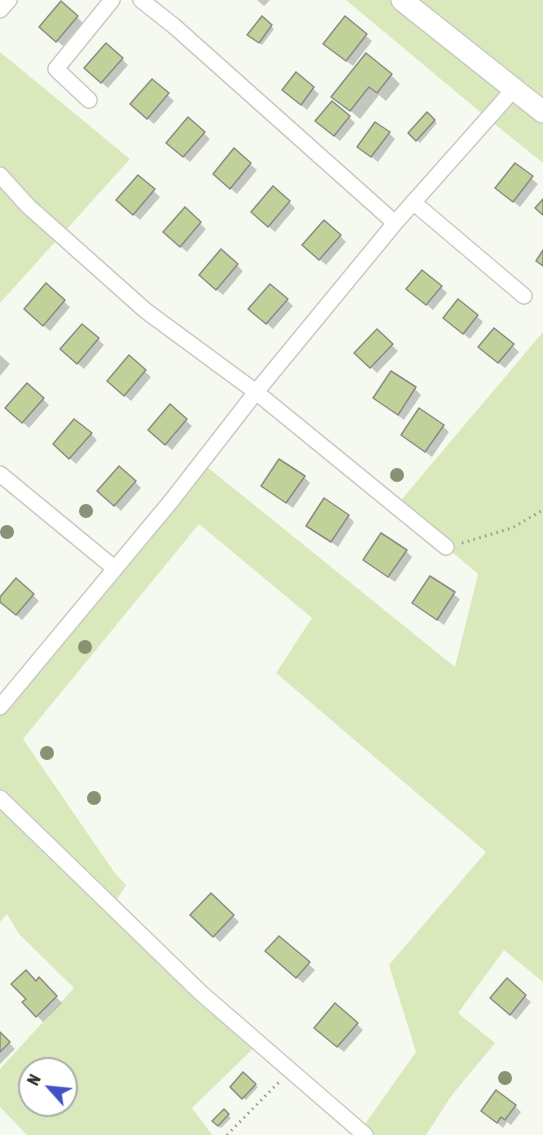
<!DOCTYPE html>
<html>
<head>
<meta charset="utf-8">
<style>
	body { margin:0 }
	#map { position:relative; width:543px; height:1135px; overflow:hidden; background:#f6f9f0; font-family:"Asap Condensed",sans-serif }
	canvas { display:block }
	.north { position:absolute; left:18px; top:1057px; width:60px; height:60px; box-sizing:border-box; background:#fff; border:2px solid #abacaa; border-radius:50%; rotate:297deg; font-size:16px; font-weight:700; line-height:24px; text-align:center; color:#2e2f2b }
	.north::after { content:''; display:block; margin:auto; width:21px; height:27px; background:#4252c6; clip-path:polygon(50% 0,100% 100%,50% 72%,0 100%) }
</style>
</head>
<body>
<div id="map">
<canvas width="543" height="1135"></canvas>
<div class="north">N</div>
</div>
<script>
const c = document.querySelector('canvas').getContext('2d');
c.lineJoin = 'round';
function fill(path, color) {
  c.fillStyle = color;
  c.fill(path, 'evenodd');
}
function toPath(rows) {
  const path = new Path2D();
  for (const r of rows) {
    path.moveTo(r[0], r[1]);
    for (let i = 2; i < r.length; i += 2) path.lineTo(r[i], r[i + 1]);
  }
  return path;
}
function stroke(path, color, width, dash) {
  c.strokeStyle = color;
  c.lineWidth = width;
  c.lineCap = dash ? 'butt' : 'round';
  c.setLineDash(dash || []);
  c.stroke(path);
}
const green = toPath([
	[346,0,543,0,543,163,486,117],
	[0,52,130,159,0,303],
	[543,332,543,982,504,950,458,1013,495,1043,452,1095,426,1135,365,1135,360,1131,416,1052,389,965,486,852,276,673,312,618,199,524,23,739,114,872,126,885,113,906,259,1043,192,1108,212,1135,27,1135,0,1107,0,1069,74,988,19,934,7,914,0,922,0,707,201,462,455,667,478,574,397,505],
	[30,1069,66,1069,66,1105,30,1105]
]);
const shadow = toPath([
	[257,0,270,0,264,6],
	[77,17,83,23,63,46,47,33],
	[345,18,372,41,353,66,331,50],
	[262,19,274,29,262,45,252,37],
	[122,59,128,65,108,88,92,74],
	[296,74,319,94,307,110,290,96],
	[391,75,400,84,386,101,379,95,360,119,333,96],
	[152,81,174,101,154,124,138,110],
	[427,114,437,123,420,143,410,133],
	[349,117,355,123,340,141,323,127],
	[188,119,210,139,190,162,174,149],
	[389,133,395,139,378,162,365,152],
	[235,151,257,170,237,194,221,180],
	[516,165,538,184,520,207,504,194],
	[138,177,160,197,140,220,124,206],
	[289,202,295,208,275,232,259,218],
	[185,209,206,229,187,252,171,238],
	[340,236,346,242,326,265,310,251],
	[237,265,243,271,223,295,207,281],
	[46,285,70,307,50,331,32,315],
	[441,287,447,293,433,310,415,295],
	[287,300,293,306,273,329,257,315],
	[477,316,483,322,470,339,451,324],
	[377,331,398,351,377,373,356,353],
	[98,339,104,345,84,369,68,355],
	[513,346,519,352,505,368,486,353],
	[0,355,10,364,0,376],
	[129,357,151,377,131,401,115,387],
	[415,389,421,395,404,420,374,398],
	[43,399,49,405,29,428,13,414],
	[170,407,192,426,172,450,156,436],
	[443,426,449,432,432,457,402,435],
	[91,434,97,440,76,464,61,450],
	[304,477,310,483,293,508,263,486],
	[135,482,141,488,121,511,105,497],
	[348,516,354,522,338,547,308,525],
	[406,551,412,557,395,582,365,560],
	[431,578,460,599,444,625,414,603],
	[33,595,39,601,22,620,0,600],
	[211,895,239,922,220,942,192,915],
	[279,938,315,970,303,983,273,957],
	[39,979,62,1003,43,1022,24,1003],
	[507,980,531,1002,516,1020,498,1003],
	[357,1024,363,1030,344,1052,322,1034],
	[0,1033,15,1049,0,1064],
	[243,1074,258,1087,246,1100,232,1087],
	[515,1106,521,1112,511,1125,507,1122,503,1128,483,1111],
	[224,1111,231,1118,221,1128,214,1121]
]);
const building = toPath([
	[61,1,78,16,56,42,39,27,61,1],
	[262,16,272,25,259,43,247,35,262,16],
	[345,16,367,34,346,61,323,44,345,16],
	[106,43,123,58,101,83,84,68,106,43],
	[366,53,392,74,377,93,369,87,350,111,331,97,366,53],
	[296,72,314,87,301,105,282,90,296,72],
	[152,79,169,93,147,119,130,104,152,79],
	[332,101,350,116,334,136,315,121,332,101],
	[427,112,435,120,416,141,408,133,427,112],
	[188,117,205,132,183,157,166,143,188,117],
	[375,122,390,132,371,157,357,147,375,122],
	[234,148,251,163,230,189,213,174,234,148],
	[515,163,533,176,513,202,495,188,515,163],
	[138,175,155,189,133,215,116,200,138,175],
	[273,186,290,201,268,227,251,212,273,186],
	[543,199,543,215,535,208,543,199],
	[185,207,201,222,180,247,163,232,185,207],
	[324,220,341,235,319,260,302,245,324,220],
	[221,249,238,264,216,290,199,275,221,249],
	[543,250,543,266,536,261,543,250],
	[422,270,442,286,426,305,406,289,422,270],
	[46,283,65,300,43,326,24,309,46,283],
	[270,284,288,299,266,324,248,309,270,284],
	[458,299,478,315,463,334,443,318,458,299],
	[82,324,99,338,77,364,60,349,82,324],
	[494,328,514,344,498,363,478,347,494,328],
	[377,329,393,344,370,368,354,353,377,329],
	[129,355,146,370,124,396,107,381,129,355],
	[391,371,416,387,398,415,373,398,391,371],
	[27,383,44,398,22,423,5,408,27,383],
	[170,404,187,419,165,445,148,430,170,404],
	[419,408,444,425,425,452,401,435,419,408],
	[74,419,92,433,69,459,53,444,74,419],
	[279,459,305,476,286,503,261,486,279,459],
	[119,466,136,481,114,506,97,491,119,466],
	[324,498,349,515,331,542,306,526,324,498],
	[381,533,407,550,388,577,363,560,381,533],
	[430,576,455,592,437,620,412,603,430,576],
	[16,578,34,594,16,615,0,602,0,597,16,578],
	[211,893,234,915,213,937,190,915,211,893],
	[279,936,310,962,296,978,265,951,279,936],
	[26,970,36,981,39,977,57,996,36,1017,22,1002,26,999,11,984,26,970],
	[507,978,526,995,510,1015,490,998,507,978],
	[335,1003,358,1023,337,1047,314,1028,335,1003],
	[0,1032,10,1042,0,1052,0,1032],
	[243,1072,256,1084,242,1099,230,1087,243,1072],
	[496,1090,516,1105,505,1120,501,1117,497,1123,481,1111,496,1090],
	[224,1109,229,1114,218,1126,212,1121,224,1109]
]);
const path = toPath([
	[462,543,512,528,543,510],
	[227,1135,280,1081]
]);
const street = toPath([
	[141,0,174,26,395,223],
	[0,10,9,0],
	[89,100,56,69,112,0],
	[0,175,28,206,146,311,256,392,446,547],
	[413,202,524,296],
	[0,474,113,567],
	[0,707,172,500,256,392,395,223,514,89],
	[0,798,201,993,365,1135]
]);
const secondary = toPath([
	[402,0,543,112]
]);
const trees = [
	[397,475],
	[86,511],
	[7,532],
	[85,647],
	[47,753],
	[94,798],
	[505,1078]
];
fill(green, '#dae9bb');
fill(shadow, '#0003');
fill(building, '#c0d299');
stroke(building, '#8a8c84', 1.5);
stroke(street, '#c8cbc2', 18);
stroke(secondary, '#c8cbc2', 24);
stroke(path, '#979a93', 3, [1.5, 4.5]);
stroke(street, '#fff', 15);
stroke(secondary, '#fff', 21);
c.fillStyle = '#8a9276';
for (const [x, y] of trees) {
  c.beginPath();
  c.arc(x, y, 7, 0, 2 * Math.PI);
  c.fill();
}
</script>
</body>
</html>
